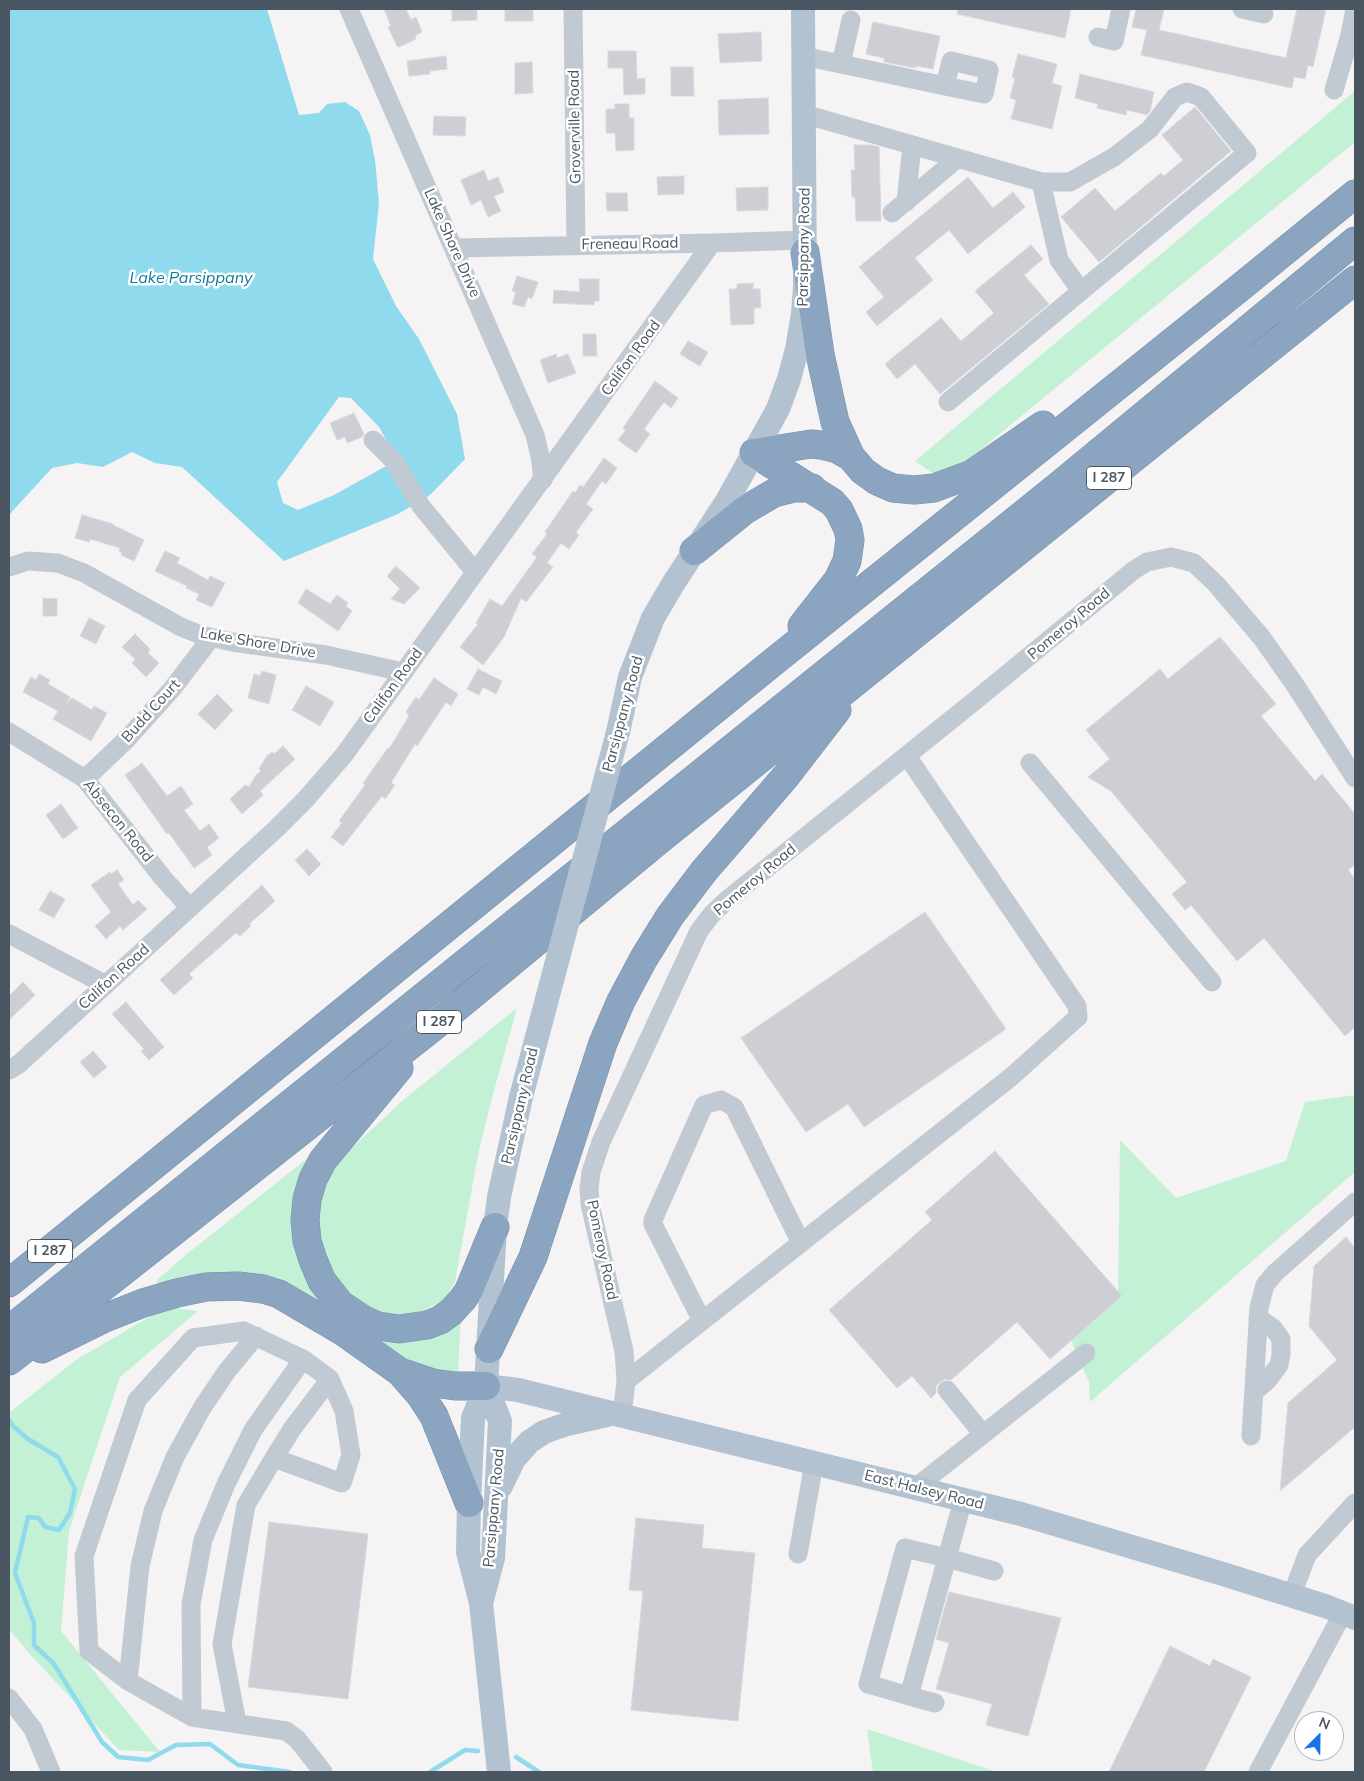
<!DOCTYPE html>
<html>
<head>
<meta charset="utf-8">
<style>
	body { margin:0 }
	#map { position:relative; width:1364px; height:1781px; overflow:hidden; background:#f5f3f3; font-family:Mulish,sans-serif }
	canvas { display:block }
	.frame { position:absolute; inset:0; border:10px solid #4a5661; pointer-events:none }
	.north { position:absolute; left:1294px; top:1711px; width:50px; height:50px; box-sizing:border-box; background:#fff; border:1px solid #b7bbc0; border-radius:50%; rotate:23deg; font-size:14px; font-weight:700; line-height:20px; text-align:center; color:#4a5661 }
	.north::after { content:''; display:block; margin:auto; width:18px; height:22px; background:#1a73e8; clip-path:polygon(50% 0,100% 100%,50% 72%,0 100%) }
</style>
</head>
<body>
<div id="map">
<canvas width="1364" height="1781"></canvas>
<div class="frame"></div>
<div class="north">N</div>
</div>
<script>
const c = document.querySelector('canvas').getContext('2d');
c.lineJoin = 'round';
function fill(path, color) {
  c.fillStyle = color;
  c.fill(path, 'evenodd');
}
function toPath(rows) {
  const path = new Path2D();
  for (const r of rows) {
    path.moveTo(r[0], r[1]);
    for (let i = 2; i < r.length; i += 2) path.lineTo(r[i], r[i + 1]);
  }
  return path;
}
function stroke(path, color, width, dash) {
  c.strokeStyle = color;
  c.lineWidth = width;
  c.lineCap = dash ? 'butt' : 'round';
  c.setLineDash(dash || []);
  c.stroke(path);
}
function write(font, color, halo, rows, align = 'center') {
  c.font = font + ' Mulish,sans-serif';
  c.lineWidth = 5;
  c.setLineDash([]);
  c.textBaseline = 'middle';
  c.strokeStyle = halo;
  c.fillStyle = color;
  for (const [text, x, y, turn = 0] of rows) {
    c.save();
    c.translate(x, y);
    c.rotate((+turn || 0) * Math.PI / 180);
    c.textAlign = isNaN(turn) ? turn : align;
    if (halo) c.strokeText(text, 0, 0);
    c.fillText(text, 0, 0);
    c.restore();
  }
}
const green = toPath([
	[1355,91,1355,142,952,473,941,479,915,461],
	[517,1008,491,1101,478,1155,455,1282,449,1292,442,1301,420,1312,406,1315,388,1314,371,1308,358,1300,342,1286,331,1272,317,1232,321,1187,340,1154,353,1147,402,1101],
	[1355,1095,1355,1172,1090,1402,1089,1382,1071,1340,1118,1300,1120,1140,1176,1198,1286,1161,1305,1102],
	[313,1154,297,1211,356,1322,461,1316,458,1373,417,1368,303,1295,159,1286,157,1280,188,1253],
	[166,1307,198,1311,120,1377,69,1531,61,1631,160,1752,119,1750,28,1652,9,1629,9,1413,76,1360],
	[867,1729,997,1772,873,1772]
]);
const water = toPath([
	[9,9,267,9,299,115,319,113,327,104,345,102,359,111,370,135,375,160,379,203,373,259,396,306,419,339,457,414,465,459,430,495,398,514,284,561,182,467,155,463,132,452,103,467,77,463,52,468,9,515],
	[339,397,351,398,379,427,397,460,334,495,298,510,283,503,277,482]
]);
const stream = toPath([
	[9,1420,12,1425,28,1439,58,1457,75,1489,70,1513,59,1530,45,1527,39,1518,28,1517,15,1573,34,1623,34,1645,54,1664,102,1742,118,1757,148,1760,176,1745,210,1744,238,1765,290,1772],
	[516,1757,539,1772],
	[430,1772,465,1750,478,1751]
]);
const building = toPath([
	[384,9,406,9,411,20,416,17,422,32,415,36,416,39,399,47,397,46,388,27,391,26,384,9],
	[452,9,477,9,477,20,452,21,452,9],
	[505,9,533,9,533,21,505,21,505,9],
	[958,9,1071,9,1065,38,957,14,958,9],
	[1136,9,1164,9,1159,30,1286,58,1297,9,1326,9,1313,67,1308,65,1305,79,1294,77,1292,88,1141,55,1147,30,1132,27,1136,9],
	[873,22,940,36,933,69,916,66,915,68,884,62,884,58,866,54,873,22],
	[761,32,762,61,720,63,718,34,761,32],
	[608,51,636,51,637,79,645,78,645,94,624,95,623,68,608,68,608,51],
	[1018,54,1057,64,1052,83,1062,86,1052,129,1011,119,1016,100,1010,98,1015,78,1012,77,1018,54],
	[446,56,447,69,430,71,430,74,409,76,407,61,446,56],
	[532,62,533,93,515,94,515,63,532,62],
	[671,67,693,67,694,96,671,96,671,67],
	[1080,74,1154,92,1150,111,1147,115,1127,110,1126,115,1097,108,1098,104,1075,98,1080,74],
	[768,98,769,134,719,135,718,100,768,98],
	[615,104,629,104,629,118,634,118,634,150,616,151,615,133,606,133,606,109,615,109,615,104],
	[1195,107,1231,151,1099,262,1061,217,1095,188,1115,211,1161,173,1164,176,1183,160,1162,135,1195,107],
	[434,116,466,117,465,136,433,135,434,116],
	[854,145,871,145,879,147,881,221,856,221,855,197,852,197,851,170,855,170,854,145],
	[484,170,488,181,498,177,504,192,494,196,501,211,488,217,481,200,471,205,461,180,484,170],
	[684,176,684,194,658,195,657,177,684,176],
	[968,177,993,208,1013,192,1025,207,968,254,949,230,915,258,933,280,877,326,866,312,884,297,859,267,968,177],
	[768,187,768,210,737,211,736,188,768,187],
	[606,193,627,193,628,211,607,211,606,193],
	[1031,245,1043,259,1024,275,1049,304,940,394,915,364,897,379,885,364,941,318,961,341,994,313,975,291,1031,245],
	[517,276,538,282,532,299,528,297,524,307,512,304,516,292,512,291,517,276],
	[579,279,599,279,599,301,594,301,594,305,553,303,554,290,580,292,579,279],
	[753,283,753,289,760,289,761,308,754,308,754,324,731,325,729,289,737,289,737,284,753,283],
	[583,334,596,334,597,356,583,356,583,334],
	[688,341,708,352,700,366,680,354,688,341],
	[556,354,557,358,568,354,576,373,548,383,540,360,556,354],
	[655,381,678,398,671,408,664,402,644,429,650,434,636,453,618,440,626,430,623,428,655,381],
	[354,413,364,434,362,437,347,443,345,437,337,440,330,423,354,413],
	[604,458,617,468,606,484,602,481,586,504,593,509,576,532,579,535,569,549,561,543,547,563,553,567,526,602,521,598,504,637,483,665,460,647,478,624,476,623,490,599,502,606,537,557,532,554,547,534,545,532,560,510,573,491,575,493,580,485,583,487,604,458],
	[82,515,113,524,113,525,144,540,134,561,121,555,122,553,119,551,120,548,90,539,89,542,75,538,82,515],
	[165,551,180,558,177,563,208,580,210,576,225,583,212,607,196,600,199,594,186,588,187,586,155,571,165,551],
	[396,566,420,588,404,604,391,599,400,589,387,576,396,566],
	[306,589,330,604,337,595,348,603,346,606,352,611,338,631,298,603,306,589],
	[43,598,57,599,57,616,43,616,43,598],
	[89,618,105,626,96,644,80,636,89,618],
	[135,634,150,649,148,653,159,663,146,677,132,663,135,659,122,647,135,634],
	[1220,637,1276,704,1261,716,1315,781,1322,774,1355,814,1355,864,1348,870,1355,879,1355,1027,1345,1036,1264,938,1237,961,1191,905,1185,910,1172,894,1187,882,1111,791,1088,777,1110,759,1086,730,1160,669,1168,679,1220,637],
	[478,669,502,681,496,694,483,687,479,695,467,689,478,669],
	[262,671,276,675,269,704,248,698,254,674,260,676,262,671],
	[39,674,50,680,48,684,70,697,66,704,72,698,92,710,94,706,107,713,91,741,53,719,58,711,23,692,31,677,36,680,39,674],
	[434,678,458,694,451,706,446,702,417,746,415,744,391,783,395,785,385,799,382,796,343,846,331,837,342,823,339,821,365,785,363,783,388,748,389,749,409,716,406,712,416,697,419,700,434,678],
	[306,686,334,702,320,726,292,710,306,686],
	[217,694,233,710,215,730,198,714,217,694],
	[283,746,295,759,260,791,263,795,242,814,230,799,245,785,249,787,256,775,261,771,259,769,267,756,272,752,274,754,283,746],
	[142,763,167,796,181,786,193,804,184,810,200,831,209,824,219,838,207,847,212,855,194,868,169,833,167,834,125,775,142,763],
	[61,804,78,828,63,839,46,815,61,804],
	[307,849,321,864,309,876,295,860,307,849],
	[117,870,124,880,118,884,133,905,138,900,147,909,123,930,120,926,106,939,95,926,111,912,91,885,110,872,111,874,117,870],
	[262,885,275,901,249,924,251,926,240,936,236,933,189,974,193,978,174,995,160,980,262,885],
	[50,891,65,899,54,918,39,910,50,891],
	[925,912,1006,1029,864,1127,848,1104,806,1132,741,1038,925,912],
	[23,982,35,995,9,1020,9,996,23,982],
	[126,1002,164,1047,149,1060,141,1051,144,1049,112,1014,126,1002],
	[93,1051,107,1067,94,1078,80,1062,93,1051],
	[995,1151,1122,1296,1050,1359,1017,1322,951,1380,945,1379,940,1382,936,1386,936,1393,931,1398,912,1376,897,1388,829,1310,932,1220,925,1212,995,1151],
	[1346,1237,1355,1248,1355,1427,1280,1491,1288,1403,1337,1360,1309,1326,1314,1266,1346,1237],
	[636,1518,704,1525,702,1548,755,1553,738,1721,631,1710,643,1591,629,1590,636,1518],
	[269,1522,368,1534,348,1699,248,1687,269,1522],
	[949,1592,1061,1618,1028,1736,986,1725,992,1704,936,1689,949,1643,936,1639,949,1592],
	[1170,1646,1210,1666,1213,1659,1251,1677,1204,1772,1109,1772,1170,1646]
]);
const minor = toPath([
	[349,9,535,435,540,456,543,480],
	[573,9,576,245],
	[1242,9,1264,14],
	[1098,37,1114,41,1121,9],
	[803,56,841,64,945,86,984,94,989,70,951,61,945,86],
	[841,64,851,20],
	[1334,90,1349,39,1355,9],
	[804,114,1041,182,1070,182,1114,157,1150,129,1175,97,1187,92,1201,97,1247,153,948,402],
	[1041,182,1059,260,1081,291],
	[906,202,912,145],
	[892,213,957,159],
	[454,248,712,243,805,240],
	[373,440,393,460,421,506,475,572],
	[9,567,28,561,58,563,84,573,181,627,201,635,232,642,326,655,403,672],
	[9,732,85,779,163,878,190,908],
	[1030,763,1212,982],
	[85,779,128,738,172,689,211,638],
	[9,934,106,985],
	[9,1070,19,1064,276,829,305,800,344,755,712,243],
	[702,1321,653,1224,653,1220,704,1105,721,1100,734,1107,801,1243],
	[626,1381,1011,1077,1078,1017,1077,1006,907,756],
	[947,1390,983,1434],
	[1254,1392,1267,1381,1279,1365,1281,1355,1281,1339,1273,1328,1258,1318],
	[622,1416,626,1381,624,1351,590,1204,589,1189,591,1172,601,1142,699,931,712,914,727,900,977,699,1134,570,1147,562,1171,557,1194,563,1216,584,1262,638,1295,685,1355,778],
	[1251,1436,1259,1308,1265,1285,1275,1273,1355,1202],
	[274,1458,292,1429,330,1379],
	[915,1488,1086,1353],
	[963,1500,947,1558,909,1696,868,1684,905,1548,947,1558,994,1571],
	[798,1554,814,1463],
	[1292,1595,1307,1555,1355,1503],
	[128,1681,140,1566,153,1511,175,1457,202,1408,227,1371,256,1336],
	[909,1696,935,1703],
	[9,1698,33,1729,51,1772],
	[192,1717,191,1604,203,1540,226,1484,253,1430,303,1359],
	[237,1723,222,1644,246,1505,274,1458,342,1483,351,1455,344,1411,330,1379,303,1359,244,1331,193,1338,137,1400,84,1556,89,1651,128,1681,192,1717,286,1731,297,1739,323,1772],
	[1258,1772,1343,1613]
]);
const major = toPath([
	[618,732,630,677,653,618,673,584,727,501,778,409,789,379,797,349,803,314,805,286,803,9],
	[486,1386,518,1390,1021,1514,1223,1574,1328,1607,1355,1618],
	[501,1486,514,1459,529,1442,544,1432,567,1424,607,1415],
	[482,1600,493,1558,500,1421,486,1386],
	[499,1772,481,1603,468,1552,469,1503,473,1418,486,1386,495,1227,499,1197,521,1097]
]);
const highway = toPath([
	[805,252,820,354,835,422,851,457,863,471,877,481,893,488,914,490,934,488,972,474,1043,425],
	[754,453,832,502,839,510,848,529,850,540,847,561,838,580,802,626],
	[754,453,811,444,821,445,837,449,851,457],
	[694,551,745,510,774,493,794,488,812,488],
	[399,1068,323,1160,313,1179,307,1199,305,1220,307,1241,313,1260,322,1281,340,1304,364,1320,378,1326,399,1329,427,1325,440,1320,451,1312,463,1299,469,1290,495,1227],
	[9,1283,772,663,1237,290,1355,194],
	[9,1330,1057,487,1355,241],
	[42,1349,105,1318,143,1303,177,1293,206,1287,238,1286,263,1289,279,1294,342,1331,400,1372,421,1396,434,1416,469,1503],
	[489,1349,533,1257,603,1043,621,1001,644,958,670,916,704,871,786,776,837,710],
	[9,1361,433,1027,659,840,1355,280],
	[400,1372,433,1383,455,1386,486,1386]
]);
const majorBridge = toPath([
	[521,1097,618,732]
]);
const shields = [
	[1109,478,45],
	[439,1022,45],
	[50,1251,45]
];
const shieldNames = [
	["I 287",1109,478],
	["I 287",439,1022],
	["I 287",50,1251]
];
const streetNames = [
	["Groverville Road",575,127,-91],
	["Lake Shore Drive",452,243,66],
	["Freneau Road",630,244,-1],
	["Parsippany Road",804,247,-89],
	["Califon Road",631,358,-54],
	["Pomeroy Road",1069,624,-40],
	["Lake Shore Drive",258,643,10],
	["Califon Road",393,686,-54],
	["Budd Court",151,711,-48],
	["Parsippany Road",623,714,-75],
	["Absecon Road",118,821,51],
	["Pomeroy Road",755,880,-40],
	["Califon Road",114,977,-42],
	["Parsippany Road",520,1106,-77],
	["Pomeroy Road",602,1250,78],
	["East Halsey Road",924,1490,14],
	["Parsippany Road",494,1508,-85]
];
const waterNames = [
	["Lake Parsippany",191,278]
];
fill(green, '#c3f1d5');
fill(water, '#90daee');
stroke(stream, '#90daee', 4.5);
fill(building, '#cdcfd5');
stroke(building, '#d7d9de', 1);
stroke(highway, '#7690ad', 29);
stroke(minor, '#c1cad2', 19);
stroke(major, '#b3c2d1', 24);
stroke(highway, '#8ba5c1', 28);
stroke(majorBridge, '#b3c2d1', 24);
for (const [x, y, w] of shields) {
  const box = new Path2D();
  box.roundRect(x - w / 2, y - 11.5, w, 23, 4);
  c.fillStyle = '#fff';
  c.fill(box);
  stroke(box, '#4a5661', 1);
}
write('bold 14px', '#4a5661', null, shieldNames);
write('15px', '#4a5661', '#fff', streetNames);
write('italic 16px', '#0c7c9b', '#fff', waterNames);
</script>
</body>
</html>
